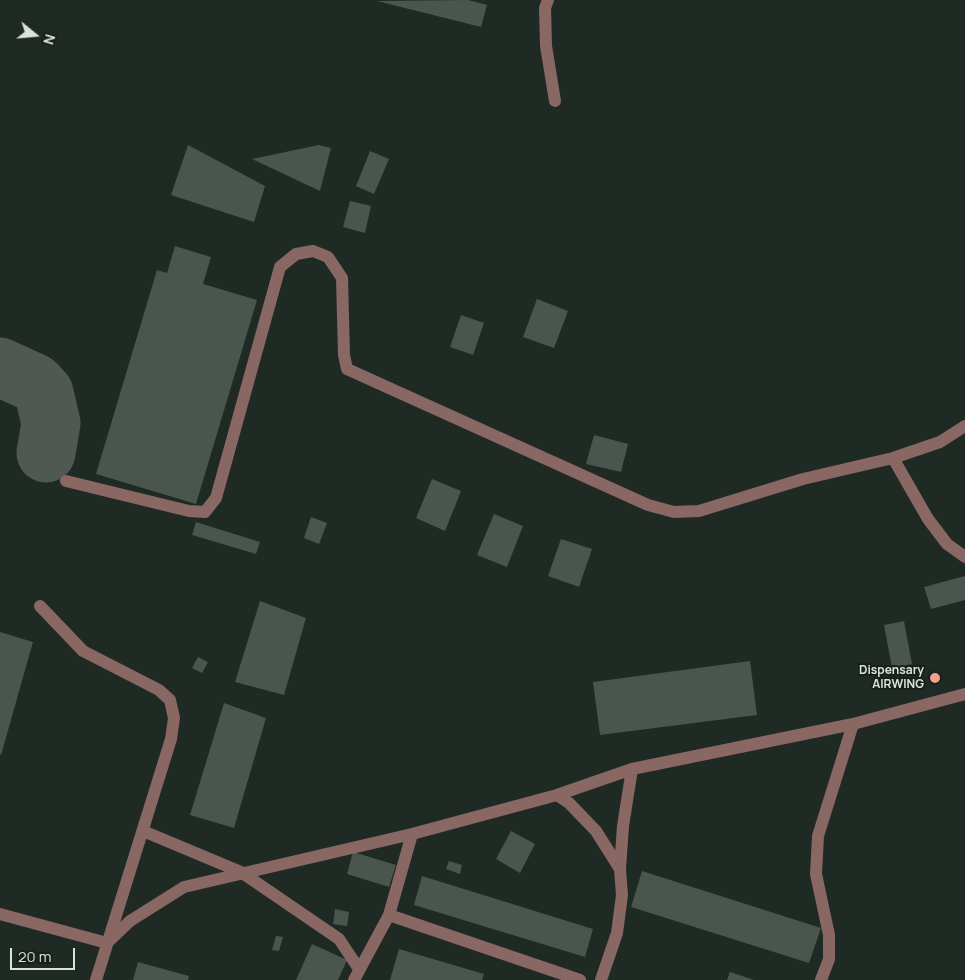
<!DOCTYPE html>
<html>
<head>
<meta charset="utf-8">
<style>
	body { margin:0 }
	#map { position:relative; width:965px; height:980px; overflow:hidden; background:#202a24; font-family:Manrope,sans-serif }
	canvas { display:block }
	.north { position:absolute; left:10px; top:10px; width:50px; height:50px; -webkit-text-stroke:4px #17201b; paint-order:stroke; rotate:107deg; font-size:14px; font-weight:700; line-height:20px; text-align:center; color:#dbe2de }
	.north::after { content:''; display:block; margin:auto; width:18px; height:22px; background:#dbe2de; clip-path:polygon(50% 0,100% 100%,50% 72%,0 100%) }
	.scale { position:absolute; left:10px; top:948px; width:65px; height:22px; box-sizing:border-box; border:2px solid #dbe2de; border-top:0; padding-left:6px; font-size:15px; line-height:18px; white-space:nowrap; color:#dbe2de; -webkit-text-stroke:4px #17201b; paint-order:stroke }
</style>
</head>
<body>
<div id="map">
<canvas width="965" height="980"></canvas>
<div class="north">N</div>
<div class="scale">20 m</div>
</div>
<script>
const c = document.querySelector('canvas').getContext('2d');
c.lineJoin = 'round';
function toPath(rows) {
  const path = new Path2D();
  for (const r of rows) {
    path.moveTo(r[0], r[1]);
    for (let i = 2; i < r.length; i += 2) path.lineTo(r[i], r[i + 1]);
  }
  return path;
}
function stroke(path, color, width, dash) {
  c.strokeStyle = color;
  c.lineWidth = width;
  c.lineCap = dash ? 'butt' : 'round';
  c.setLineDash(dash || []);
  c.stroke(path);
}
function fill(path, color) {
  c.fillStyle = color;
  c.fill(path, 'evenodd');
}
function write(font, color, halo, rows, align = 'center') {
  c.font = font + ' Manrope,sans-serif';
  c.lineWidth = 4;
  c.setLineDash([]);
  c.textBaseline = 'middle';
  c.strokeStyle = halo;
  c.fillStyle = color;
  for (const [text, x, y, turn = 0] of rows) {
    c.save();
    c.translate(x, y);
    c.rotate((+turn || 0) * Math.PI / 180);
    c.textAlign = isNaN(turn) ? turn : align;
    if (halo) c.strokeText(text, 0, 0);
    c.fillText(text, 0, 0);
    c.restore();
  }
}
const taxiway = toPath([
	[0,367,35,383,44,393,51,423,46,453]
]);
const building = toPath([
	[468,0,487,5,481,27,377,1],
	[188,145,265,186,254,222,171,195],
	[319,145,331,148,320,191,252,159],
	[370,151,389,159,374,194,356,186],
	[350,201,371,206,365,233,343,227],
	[175,246,211,257,203,284,257,300,196,504,96,474,157,270,167,273],
	[537,299,568,311,554,348,523,337],
	[461,315,484,323,473,355,450,347],
	[594,435,628,444,621,472,586,464],
	[432,479,461,491,445,531,416,518],
	[494,514,523,526,507,567,477,555],
	[311,517,327,523,319,544,304,538],
	[196,522,260,542,256,554,192,535],
	[561,539,592,549,579,587,548,576],
	[965,576,965,600,931,609,924,587],
	[260,601,306,618,284,695,235,682],
	[904,621,912,664,892,668,884,625],
	[0,632,33,642,1,755,0,754],
	[198,657,208,662,202,673,192,668],
	[750,661,757,715,600,735,593,682],
	[224,703,266,718,234,828,190,815],
	[511,831,535,844,520,873,496,859],
	[353,852,396,865,389,887,347,874],
	[449,861,462,865,460,874,446,869],
	[642,871,821,928,809,963,631,907],
	[422,876,593,929,585,957,414,905],
	[335,909,349,912,347,926,333,924],
	[276,936,283,937,279,951,272,950],
	[312,944,347,960,338,980,296,980],
	[399,949,484,974,482,980,390,980],
	[138,962,189,976,188,980,133,980],
	[730,972,754,980,727,980]
]);
const minor = toPath([
	[548,0,545,8,546,46,555,101],
	[893,458,928,519,947,544,965,557],
	[66,481,189,511,205,512,216,498,280,267,296,254,313,251,328,257,342,278,344,355,347,369,648,505,674,512,699,511,803,479,893,458,940,442,965,426],
	[40,606,83,651,159,690,170,700,174,718,171,739,96,980],
	[557,795,569,803,596,831,620,869,622,895,617,933,601,980],
	[143,831,241,872,339,939,359,969],
	[620,869,623,826,632,769],
	[0,914,107,943,130,921,184,887,412,834,557,795,632,769,853,724,965,694],
	[389,915,580,980],
	[354,980,389,915,412,834],
	[821,980,829,959,829,935,816,874,818,836,853,724]
]);
const markers = [
	[935,678,6,"#f59d8f"]
];
const poiNames = [
	["Dispensary",924,671],
	["AIRWING",924,685]
];
stroke(taxiway, '#4f5852', 59);
fill(building, '#4a554e');
stroke(minor, '#896762', 12);
for (const [x, y, r, color] of markers) {
  const dot = new Path2D();
  dot.arc(x, y, r, 0, 2 * Math.PI);
  c.fillStyle = color;
  c.fill(dot);
  stroke(dot, '#17201b', 2);
}
write('bold 12px', '#dbe2de', '#17201b', poiNames, 'right');
</script>
</body>
</html>
